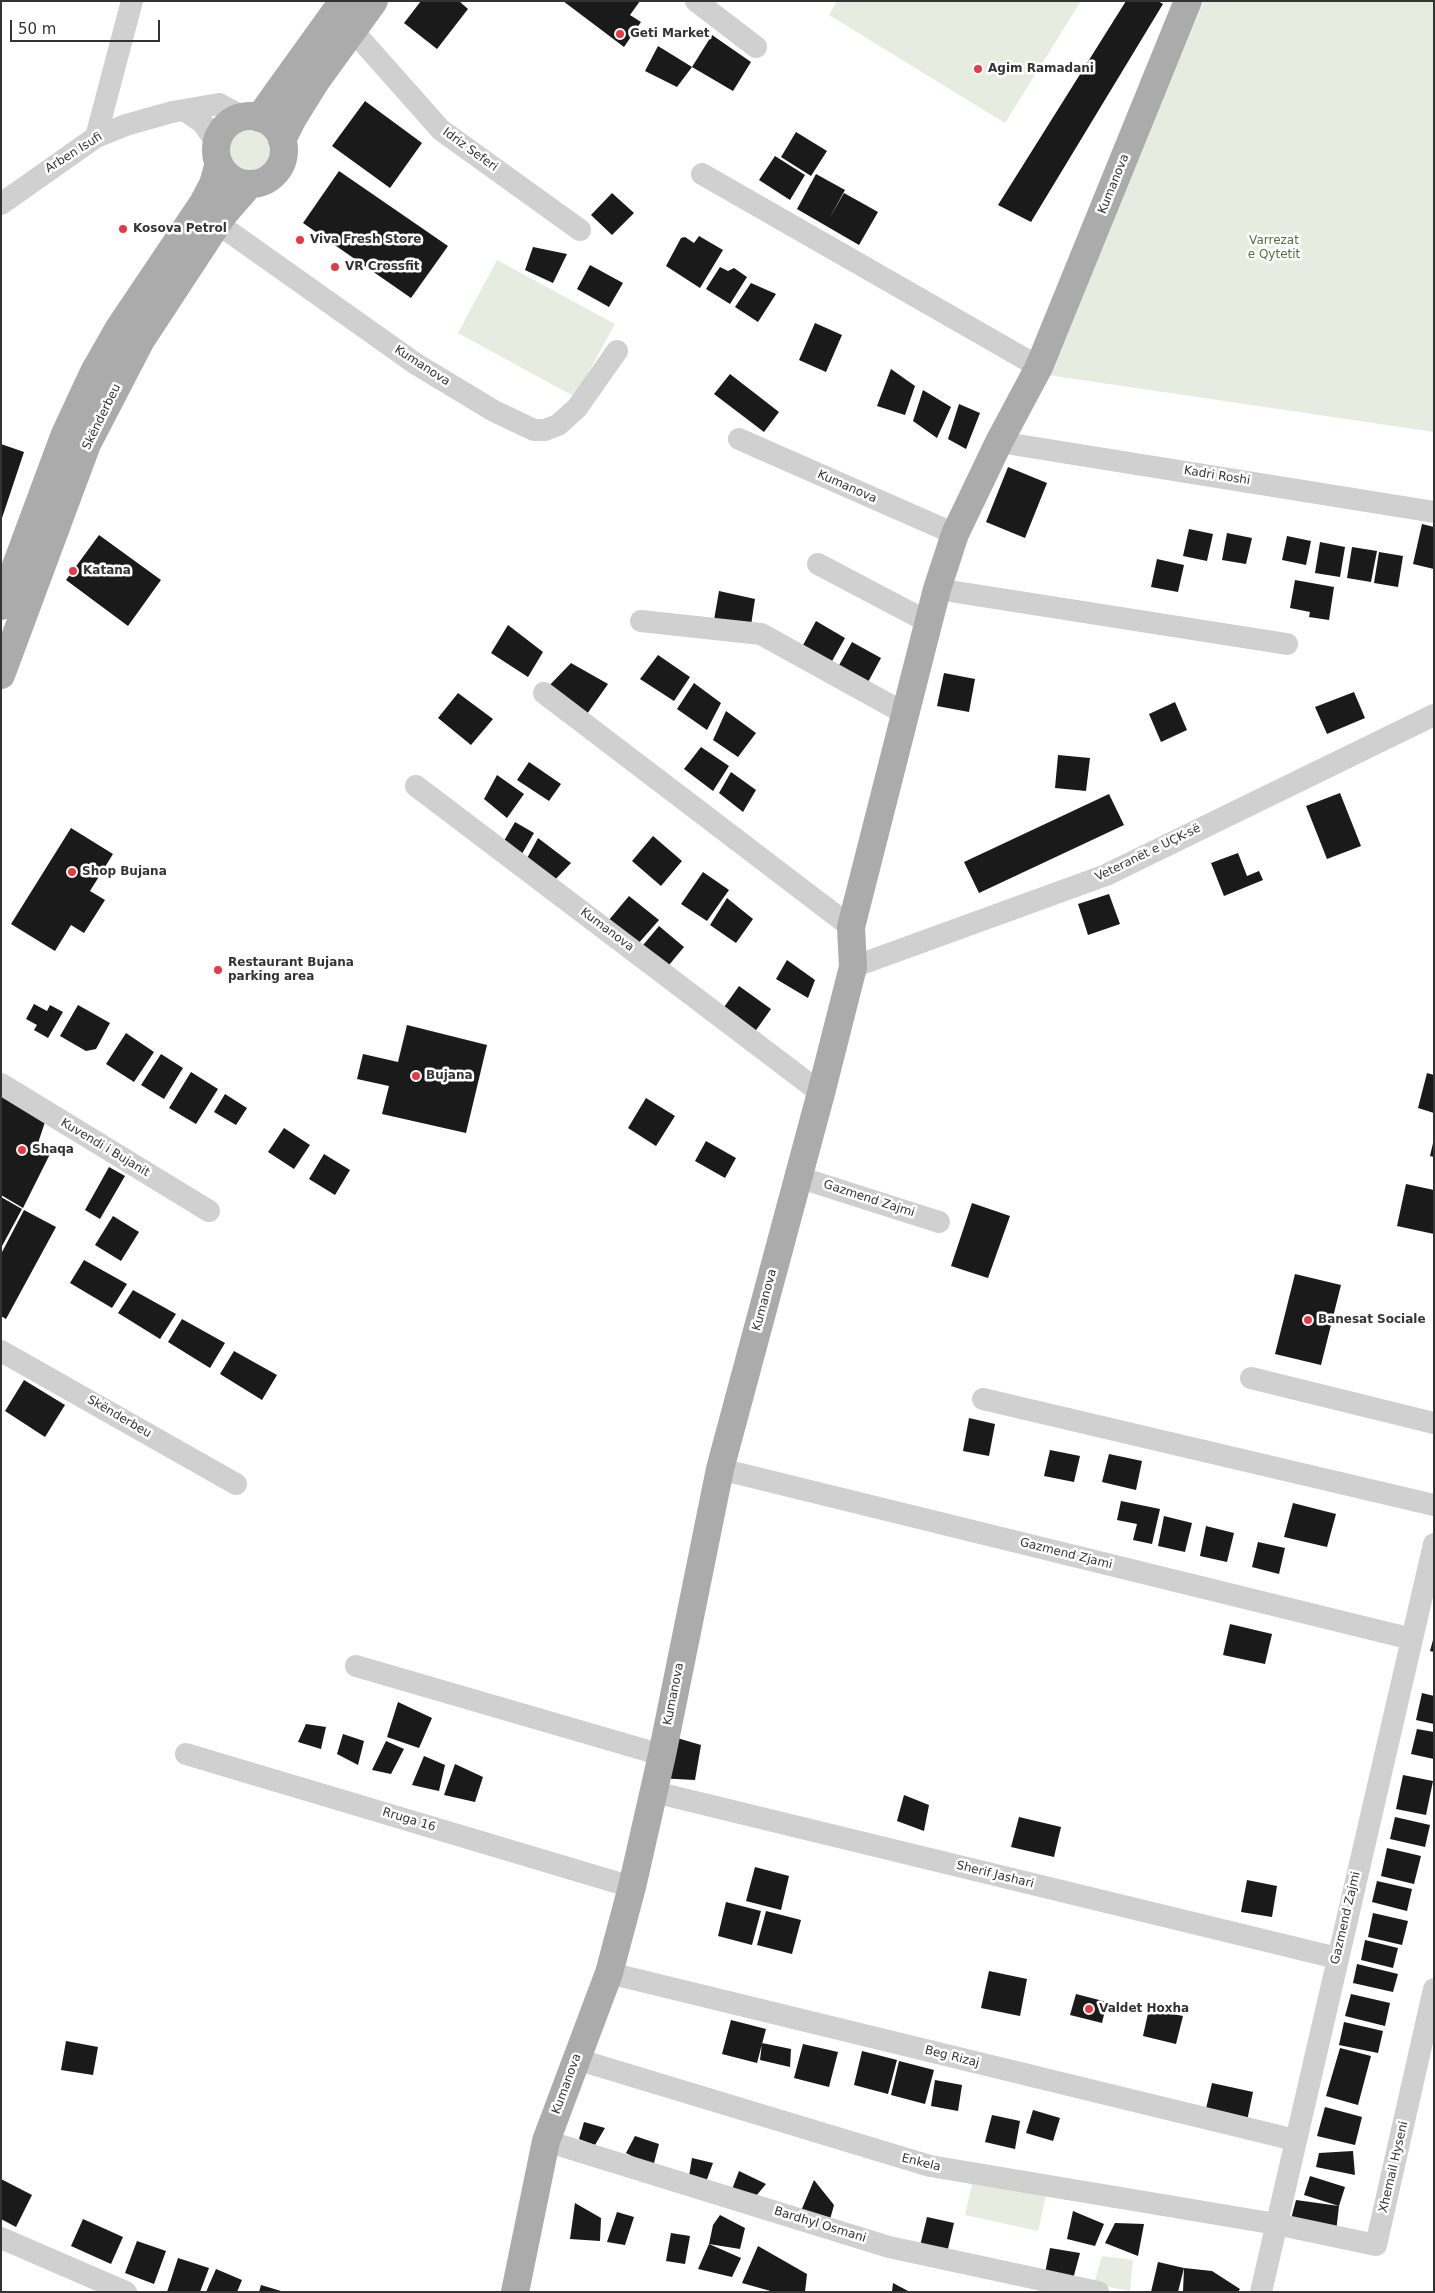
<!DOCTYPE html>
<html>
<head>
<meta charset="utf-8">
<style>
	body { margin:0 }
	#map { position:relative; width:1435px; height:2293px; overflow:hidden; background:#fff; font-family:"DejaVu Sans",sans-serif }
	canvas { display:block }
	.frame { position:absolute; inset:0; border:2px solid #333; pointer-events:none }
	.scale { position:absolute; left:10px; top:20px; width:150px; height:22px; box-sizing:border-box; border:2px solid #333; border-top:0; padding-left:6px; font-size:15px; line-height:18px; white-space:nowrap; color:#333; -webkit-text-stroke:4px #fff; paint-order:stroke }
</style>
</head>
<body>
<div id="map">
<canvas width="1435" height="2293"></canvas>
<div class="frame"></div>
<div class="scale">50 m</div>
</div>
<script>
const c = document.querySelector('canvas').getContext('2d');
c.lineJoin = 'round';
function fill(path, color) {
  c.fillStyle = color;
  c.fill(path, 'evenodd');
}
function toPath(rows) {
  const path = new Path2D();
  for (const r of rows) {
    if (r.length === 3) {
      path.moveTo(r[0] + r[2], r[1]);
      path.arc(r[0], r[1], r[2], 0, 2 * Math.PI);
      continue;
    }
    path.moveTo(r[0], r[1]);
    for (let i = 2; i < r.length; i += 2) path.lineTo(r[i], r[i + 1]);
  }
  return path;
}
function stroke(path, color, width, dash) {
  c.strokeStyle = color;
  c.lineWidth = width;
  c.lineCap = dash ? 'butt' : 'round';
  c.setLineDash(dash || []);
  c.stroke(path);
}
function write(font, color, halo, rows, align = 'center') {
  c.font = font + ' "DejaVu Sans",sans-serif';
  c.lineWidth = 5;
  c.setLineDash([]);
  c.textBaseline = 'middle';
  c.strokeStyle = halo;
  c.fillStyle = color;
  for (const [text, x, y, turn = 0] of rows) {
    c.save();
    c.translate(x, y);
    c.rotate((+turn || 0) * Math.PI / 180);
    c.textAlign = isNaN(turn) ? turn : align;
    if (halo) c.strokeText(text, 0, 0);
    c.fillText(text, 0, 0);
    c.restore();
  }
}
const green = toPath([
	[837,1,1081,1,1005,123,829,15],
	[1204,1,1434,1,1434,432,1048,375],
	[250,150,22],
	[497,260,615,324,575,397,458,333],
	[972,2184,1046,2195,1038,2231,965,2215],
	[1102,2256,1133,2260,1130,2291,1094,2284]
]);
const building = toPath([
	[421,1,459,1,468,9,437,49,404,23],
	[563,1,640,1,630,15,641,22,624,47],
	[1126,1,1158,1,1163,4,1031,222,998,205],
	[712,35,751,62,733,91,692,67,677,87,645,71,658,46,692,67],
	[365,101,422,143,390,188,332,146],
	[796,132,827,151,811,176,781,157],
	[775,156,805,175,790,200,759,180],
	[339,171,448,246,411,298,303,223],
	[816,174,845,190,829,219,844,193,878,212,859,245,797,209],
	[612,193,634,213,612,235,591,215],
	[699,236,723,250,700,288,666,266,681,238,685,237,694,243],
	[533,247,567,254,553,283,525,270],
	[590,265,623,283,609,307,577,289],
	[720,267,728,271,734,268,747,277,730,304,706,289],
	[751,283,776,294,758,322,735,307],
	[815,323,842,335,826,372,799,360],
	[891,369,915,386,905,415,877,406],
	[730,374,779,412,764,432,714,394],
	[923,390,951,407,937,438,913,421],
	[959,404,980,413,966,449,948,439],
	[1,444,24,452,2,518,1,518],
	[1008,467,1047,483,1025,538,986,522],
	[1422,524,1434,527,1434,569,1413,564],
	[1189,529,1213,534,1207,561,1183,556],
	[1227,533,1252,538,1246,564,1222,560],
	[99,535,161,580,128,626,66,580],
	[1287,536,1311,541,1306,565,1282,560],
	[1320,542,1345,547,1340,577,1315,573],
	[1352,547,1377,551,1371,582,1347,578],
	[1379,552,1403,556,1398,587,1374,583],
	[1157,559,1184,565,1178,592,1151,587],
	[1295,580,1334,587,1329,620,1309,617,1310,612,1290,608],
	[719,591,755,599,750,632,713,626],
	[816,621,845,638,831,663,802,647],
	[508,625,543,652,528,677,491,653],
	[852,642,881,658,867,684,838,667],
	[658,655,690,677,674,701,640,679],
	[571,663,608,684,587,714,545,690],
	[944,673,975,679,969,712,937,706],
	[694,683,721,703,707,730,677,709],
	[1354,692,1365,718,1327,734,1315,707],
	[458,693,493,719,471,745,438,718],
	[1175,702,1187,730,1161,742,1149,714],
	[726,711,756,733,738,757,713,740],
	[701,747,729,766,713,791,684,769],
	[1058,755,1090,758,1086,791,1055,788],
	[529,762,561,784,549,801,517,780],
	[731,772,756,790,743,812,719,793],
	[497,775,524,794,507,818,484,799],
	[1340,793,1361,846,1327,859,1306,806],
	[1109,794,1124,825,979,893,964,862],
	[515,822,534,833,519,859,501,846],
	[71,828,113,854,90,891,105,900,84,933,71,925,55,951,11,924],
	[653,836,682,861,661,886,632,861],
	[538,838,571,863,550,885,526,860],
	[1238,853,1247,876,1259,871,1263,880,1224,896,1211,863],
	[703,872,729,890,707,921,681,904],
	[1109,894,1120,924,1088,935,1078,904],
	[629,896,659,920,637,945,608,921],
	[727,898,753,919,736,943,710,925],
	[659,926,684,947,664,971,639,950],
	[787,960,815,980,808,998,776,979],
	[739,986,771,1009,754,1033,722,1010],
	[34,1004,47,1011,50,1005,63,1012,48,1038,34,1030,37,1025,26,1019],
	[78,1005,110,1023,96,1049,86,1051,60,1036],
	[407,1025,487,1045,466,1133,382,1114,389,1086,357,1079,363,1054,398,1062],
	[126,1033,154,1052,134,1082,106,1064],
	[161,1054,183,1068,164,1099,141,1085],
	[191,1072,218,1089,196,1124,169,1108],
	[1427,1073,1434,1075,1434,1113,1418,1108],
	[1,1088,47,1116,37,1146,50,1154,23,1208,1,1195],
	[225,1094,247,1108,236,1125,214,1112],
	[646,1098,675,1116,656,1146,628,1128],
	[284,1128,310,1145,294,1169,268,1152],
	[706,1141,736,1158,725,1178,695,1161],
	[1433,1143,1434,1143,1434,1157,1430,1156],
	[324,1154,350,1170,335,1195,309,1179],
	[109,1167,125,1176,100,1219,85,1210],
	[1406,1184,1434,1190,1434,1234,1397,1226],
	[1,1197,22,1209,1,1248],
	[972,1203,1010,1216,988,1278,951,1266],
	[24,1210,56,1227,6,1319,1,1316,1,1254],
	[113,1216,139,1232,121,1261,95,1245],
	[84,1260,127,1284,112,1308,70,1283],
	[1295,1274,1341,1285,1321,1365,1275,1354],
	[133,1290,176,1314,160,1339,118,1313],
	[182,1319,225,1343,210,1368,168,1342],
	[234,1351,277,1375,262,1400,220,1374],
	[24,1380,65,1405,45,1437,5,1411],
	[969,1418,995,1424,989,1456,963,1451],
	[1050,1450,1080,1456,1074,1482,1044,1476],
	[1109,1454,1142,1461,1136,1490,1102,1482],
	[1121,1501,1160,1509,1152,1544,1133,1540,1137,1524,1117,1520],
	[1293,1503,1336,1514,1327,1547,1284,1537],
	[1164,1516,1192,1523,1185,1552,1158,1546],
	[1206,1526,1234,1533,1227,1562,1200,1556],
	[1258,1542,1285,1548,1279,1574,1252,1567],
	[1230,1624,1272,1634,1265,1664,1223,1655],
	[1433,1640,1434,1640,1434,1652,1430,1651],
	[1422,1693,1434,1696,1434,1724,1416,1720],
	[398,1702,432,1718,419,1748,387,1737],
	[306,1724,326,1727,321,1749,298,1742],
	[1417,1729,1434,1732,1434,1759,1411,1754],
	[343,1734,364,1741,358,1765,337,1754],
	[667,1735,701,1745,695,1780,658,1778],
	[386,1741,404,1749,391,1774,372,1770],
	[424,1756,445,1765,439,1791,412,1785],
	[455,1764,483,1777,475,1802,444,1795],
	[1403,1775,1433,1781,1426,1815,1396,1809],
	[904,1795,929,1805,924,1831,897,1821],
	[1019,1817,1061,1827,1054,1857,1011,1847],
	[1395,1817,1430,1825,1425,1847,1390,1839],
	[1387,1848,1421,1856,1414,1884,1381,1876],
	[755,1867,789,1876,781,1910,746,1901],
	[1247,1880,1277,1886,1272,1917,1241,1912],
	[1377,1881,1412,1889,1407,1911,1372,1902],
	[726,1902,761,1911,752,1945,718,1936],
	[766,1911,801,1920,792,1954,757,1945],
	[1373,1913,1408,1921,1402,1945,1368,1937],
	[1365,1940,1398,1948,1393,1968,1361,1960],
	[1357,1964,1398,1974,1393,1992,1353,1983],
	[989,1971,1027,1979,1020,2016,981,2008],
	[1076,1994,1107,2002,1102,2023,1070,2015],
	[1351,1994,1390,2003,1385,2026,1345,2016],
	[1149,2009,1183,2016,1176,2044,1143,2036],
	[731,2020,766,2029,757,2063,722,2054],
	[1344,2022,1383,2031,1378,2053,1339,2045],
	[66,2041,98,2047,93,2075,61,2070],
	[762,2043,791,2049,790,2067,760,2060],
	[803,2044,838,2052,829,2087,794,2078],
	[1340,2048,1371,2056,1358,2105,1326,2096],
	[862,2051,897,2060,888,2094,854,2085],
	[899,2061,934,2070,925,2104,891,2095],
	[935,2080,962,2085,958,2111,931,2106],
	[1212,2083,1253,2092,1246,2126,1204,2117],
	[1325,2107,1362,2117,1355,2145,1317,2136],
	[1033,2110,1060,2118,1053,2141,1026,2133],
	[992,2115,1020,2121,1015,2149,985,2142],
	[584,2122,605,2128,595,2145,579,2139],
	[635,2136,659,2144,653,2167,626,2153],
	[1353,2151,1355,2175,1316,2167,1319,2153],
	[692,2158,713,2163,706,2182,689,2176],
	[739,2171,766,2184,751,2202,731,2192],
	[1310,2176,1345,2187,1339,2206,1336,2232,1291,2219,1296,2200,1339,2206,1304,2195],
	[1,2179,32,2195,16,2227,1,2219],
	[814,2180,834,2205,829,2223,801,2211],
	[575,2203,601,2218,600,2241,570,2239],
	[1073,2211,1104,2224,1095,2246,1067,2239],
	[617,2212,634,2217,625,2245,607,2242],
	[720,2215,745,2228,740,2249,709,2244,713,2225],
	[927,2217,954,2223,947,2253,920,2246],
	[83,2219,123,2237,111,2264,71,2246],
	[1115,2223,1144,2224,1138,2256,1105,2243],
	[671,2233,690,2236,685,2264,666,2261],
	[137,2241,166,2251,154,2284,125,2273],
	[709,2244,741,2258,732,2277,698,2269],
	[758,2246,807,2274,805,2292,774,2292,742,2283],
	[1050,2248,1080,2253,1073,2279,1044,2278],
	[178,2258,209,2268,200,2292,167,2292],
	[1158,2262,1184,2268,1178,2292,1151,2292],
	[1184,2268,1212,2271,1240,2289,1238,2292,1183,2292],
	[216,2269,242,2280,237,2292,206,2292],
	[893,2283,910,2292,892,2292],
	[261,2285,281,2291,281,2292,259,2292]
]);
const minor = toPath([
	[696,1,756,47],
	[354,32,441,130,580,230],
	[184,110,202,122,217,143],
	[96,137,132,1],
	[702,174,1039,367],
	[1,204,96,137,126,125,172,112,219,104,243,117],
	[217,223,416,364,494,411,534,430,545,430,558,425,577,408,617,351],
	[739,439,955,534],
	[999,442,1434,512],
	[818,564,928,622],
	[937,589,1287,644],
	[641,621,761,634,904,713],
	[544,693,851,927],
	[416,786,821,1093],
	[853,967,1106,875,1434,715],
	[1,1084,209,1211],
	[798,1177,939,1222],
	[1,1351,236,1484],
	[1251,1378,1434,1423],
	[983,1399,1434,1505],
	[720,1469,1412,1639],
	[356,1666,662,1755],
	[186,1754,632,1887],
	[654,1792,1337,1958],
	[609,1973,1295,2140],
	[576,2059,930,2166,1276,2224,1376,2245,1434,1989],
	[546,2141,889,2247,1098,2292],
	[1,2238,126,2292],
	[1261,2292,1434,1544]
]);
const major = toPath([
	[250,150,34],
	[259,118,343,1],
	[282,140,293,118,316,81,374,1],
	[1,606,65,434,94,372,119,328,203,203,213,184,219,163],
	[1,675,87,444,141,340,223,215,250,184],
	[515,2292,546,2141,609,1973,632,1887,662,1755,720,1469,821,1093,853,967,851,927,937,589,955,534,999,442,1039,367,1188,1]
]);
const markers = [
	[620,34,5,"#e63946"],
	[978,69,5,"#e63946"],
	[123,229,5,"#e63946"],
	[300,240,5,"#e63946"],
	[335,267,5,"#e63946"],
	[73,571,5,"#e63946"],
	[72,872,5,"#e63946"],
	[218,970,5,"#e63946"],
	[416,1076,5,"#e63946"],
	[22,1150,5,"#e63946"],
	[1308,1320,5,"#e63946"],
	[1089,2009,5,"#e63946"]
];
const poiNames = [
	["Geti Market",630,34],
	["Agim Ramadani",988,69],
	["Kosova Petrol",133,229],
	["Viva Fresh Store",310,240],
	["VR Crossfit",345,267],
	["Katana",83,571],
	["Shop Bujana",82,872],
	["Restaurant Bujana",228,963],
	["parking area",228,977],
	["Bujana",426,1076],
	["Shaqa",32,1150],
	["Banesat Sociale",1318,1320],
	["Valdet Hoxha",1099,2009]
];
const streetNames = [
	["Idriz Seferi",470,150,36],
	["Arben Isufi",74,153,-32],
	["Kumanova",1114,184,-68],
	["Kumanova",422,366,33],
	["Skënderbeu",102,417,-64],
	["Kadri Roshi",1217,476,9],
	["Kumanova",847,487,24],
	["Veteranët e UÇK-së",1148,853,-26],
	["Kumanova",607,930,37],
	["Kuvendi i Bujanit",105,1148,31],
	["Gazmend Zajmi",869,1199,18],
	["Kumanova",765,1300,-75],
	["Skënderbeu",119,1417,30],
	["Gazmend Zjami",1066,1554,14],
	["Kumanova",674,1694,-79],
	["Rruga 16",409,1820,17],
	["Sherif Jashari",995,1875,14],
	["Gazmend Zajmi",1346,1918,-77],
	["Beg Rizaj",952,2057,14],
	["Kumanova",567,2084,-70],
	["Enkela",921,2163,14],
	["Xhemail Hyseni",1394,2167,-77],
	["Bardhyl Osmani",820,2225,17]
];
const parkNames = [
	["Varrezat",1274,241],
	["e Qytetit",1274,255]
];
fill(green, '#e6ecdf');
fill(building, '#1a1a1a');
stroke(minor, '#d0d0d0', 22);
stroke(major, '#ababab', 28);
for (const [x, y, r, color] of markers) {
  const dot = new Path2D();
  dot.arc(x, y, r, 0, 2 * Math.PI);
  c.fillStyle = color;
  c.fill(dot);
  stroke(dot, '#fff', 2);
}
write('bold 12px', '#333', '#fff', poiNames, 'left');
write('12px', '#333', '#fff', streetNames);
write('12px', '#56703f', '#fff', parkNames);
</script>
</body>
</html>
